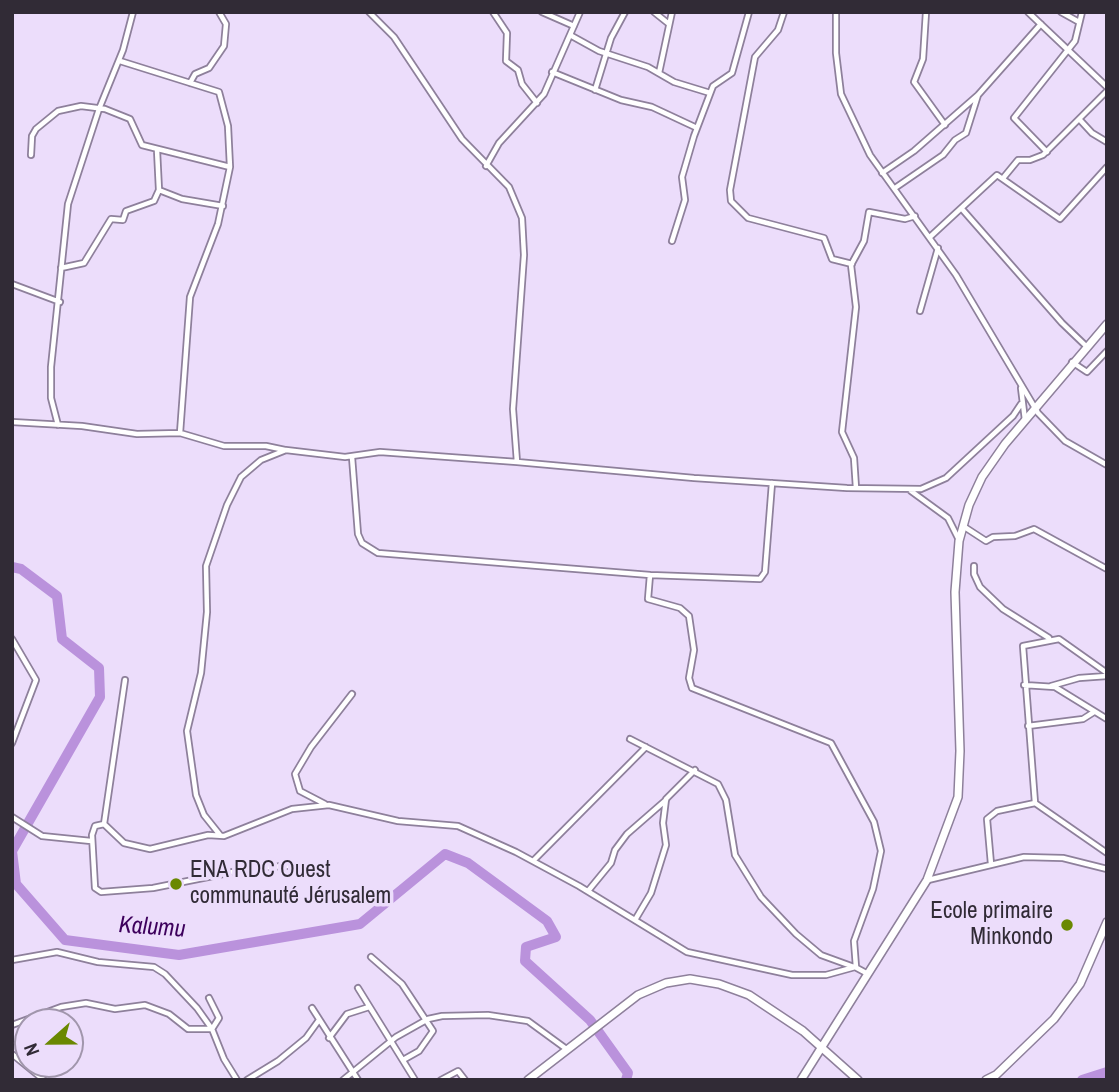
<!DOCTYPE html>
<html>
<head>
<meta charset="utf-8">
<style>
	body { margin:0 }
	#map { position:relative; width:1119px; height:1092px; overflow:hidden; background:#ecddfb; font-family:"Archivo Narrow",sans-serif }
	canvas { display:block }
	.frame { position:absolute; inset:0; border:14px solid #312b36; pointer-events:none }
	.north { position:absolute; left:14px; top:1008px; width:70px; height:70px; box-sizing:border-box; background:#ecddfb; border:2px solid #a196ac; border-radius:50%; rotate:249deg; font-size:19px; font-weight:700; line-height:28px; text-align:center; color:#312b36 }
	.north::after { content:''; display:block; margin:auto; width:24px; height:32px; background:#6a8801; clip-path:polygon(50% 0,100% 100%,50% 72%,0 100%) }
</style>
</head>
<body>
<div id="map">
<canvas width="1119" height="1092"></canvas>
<div class="frame"></div>
<div class="north">N</div>
</div>
<script>
const c = document.querySelector('canvas').getContext('2d');
c.lineJoin = 'round';
function toPath(rows) {
  const path = new Path2D();
  for (const r of rows) {
    path.moveTo(r[0], r[1]);
    for (let i = 2; i < r.length; i += 2) path.lineTo(r[i], r[i + 1]);
  }
  return path;
}
function stroke(path, color, width, dash) {
  c.strokeStyle = color;
  c.lineWidth = width;
  c.lineCap = dash ? 'butt' : 'round';
  c.setLineDash(dash || []);
  c.stroke(path);
}
function write(font, color, halo, rows, align = 'center') {
  c.font = font + ' "Archivo Narrow",sans-serif';
  c.lineWidth = 7;
  c.setLineDash([]);
  c.textBaseline = 'middle';
  c.strokeStyle = halo;
  c.fillStyle = color;
  for (const [text, x, y, turn = 0] of rows) {
    c.save();
    c.translate(x, y);
    c.rotate((+turn || 0) * Math.PI / 180);
    c.textAlign = isNaN(turn) ? turn : align;
    if (halo) c.strokeText(text, 0, 0);
    c.fillText(text, 0, 0);
    c.restore();
  }
}
const river = toPath([
	[12,567,21,569,57,596,62,639,99,668,100,697,12,851,16,884,65,940,179,955,360,924,445,854,468,863,547,921,556,937,526,947,525,961,590,1020,628,1073,626,1080],
	[1082,1080,1107,1072]
]);
const street = toPath([
	[369,12,394,37,462,139,509,187,522,218,524,255,513,409,517,462,694,478,847,488,921,489,946,478,1013,416,1021,404],
	[493,12,507,33,506,61,518,70,522,84,537,103],
	[542,12,574,26],
	[654,12,669,24],
	[784,12,778,30,755,57,730,190,731,201,748,218,824,238,832,259,852,264],
	[836,12,836,53,841,94,870,155,956,275,1038,413,1065,441,1107,465],
	[926,12,923,59,914,82,945,125],
	[1028,12,1107,87],
	[1061,12,1079,22],
	[570,35,599,51,648,67,674,82,710,93],
	[552,72,621,100,652,107,697,128],
	[659,73,672,12],
	[190,83,195,74,209,68,224,46,226,24,219,12],
	[595,90,611,38,625,12],
	[1080,120,1092,133,1107,142],
	[157,150,159,190],
	[1047,152,1014,118,1075,41,1082,12],
	[31,155,32,136,36,129,58,111,81,106,105,109,130,119,142,145,230,167,228,126,219,92,120,61],
	[486,166,499,143,544,94,580,12],
	[882,173,914,151,978,95,1041,24],
	[1004,177,1018,160,1030,160,1043,155,1107,91],
	[895,188,943,155,955,140,966,133,978,95],
	[962,209,1062,323,1086,346],
	[931,236,997,175,1060,219,1107,167],
	[672,241,685,200,682,177,694,136,713,86,732,73,749,12],
	[61,268,84,263,111,219,123,220,126,211,154,201,159,190,182,199,223,206],
	[12,284,60,302],
	[920,311,938,248],
	[1072,362,1087,372,1107,351],
	[1021,388,1025,420],
	[12,422,82,426,137,434,180,433,224,446,266,446,285,450],
	[58,425,51,398,51,367,68,204,99,109,123,50,133,12],
	[180,433,190,297,218,224,230,167],
	[352,457,358,534,362,543,378,553,650,575,760,579,765,572,772,483],
	[856,488,854,458,842,432,856,307,851,265,864,241,869,212,905,219,915,216],
	[911,491,948,518,959,540],
	[963,526,986,541,993,537,1015,536,1034,529,1107,569],
	[974,566,974,574,980,587,1003,609,1049,638],
	[650,575,648,599,680,608,689,616,694,650,689,678,692,688,831,743,874,822,881,851,873,889,854,941,856,967],
	[12,639,36,680,12,743],
	[1107,673,1059,639,1023,646,1035,803,1107,853],
	[1024,685,1055,687,1107,719],
	[1051,686,1079,678,1107,676],
	[1028,726,1083,719,1094,712],
	[630,739,718,784,726,800,735,855,761,897,796,934,821,955,854,967],
	[325,804,300,791,295,774,311,747,352,694],
	[12,817,42,836,91,841],
	[104,824,125,680],
	[220,835,204,815,196,795,187,731,201,673,207,612,206,566,227,505,241,477,261,460,286,450,345,457,380,452,517,462],
	[533,861,646,747],
	[991,864,987,819,997,811,1035,803],
	[302,865,253,868,153,888,101,892,95,888,92,835,95,826,104,824,124,843,150,849,208,835,224,836,292,809,329,805,398,821,458,826,516,852,579,886,687,952,792,975,826,975,855,967,868,974],
	[928,880,1024,857,1063,858,1107,869],
	[588,891,611,863,615,850,627,834,666,800],
	[635,920,651,893,666,845,663,823,666,799,695,770],
	[371,957,402,984,433,1031,419,1051,403,1060],
	[12,960,57,952,98,962,154,967,165,974,197,1008,212,1029,224,1059,237,1080],
	[358,988,415,1080],
	[209,998,219,1018,212,1029],
	[312,1008,358,1080],
	[12,1025,61,1007,86,1003,115,1009,145,1005,169,1014,188,1029,212,1029],
	[329,1038,347,1014,369,1007],
	[12,1054,44,1080],
	[247,1080,278,1061,306,1038,319,1020],
	[343,1080,396,1037,428,1019,442,1016,488,1015,528,1021,565,1048],
	[441,1080,458,1071,465,1080]
]);
const secondary = toPath([
	[528,1080,638,995,666,983,690,979,719,984,749,995,803,1031,858,1080],
	[801,1080,927,880,958,797,960,751,955,592,959,541,969,505,982,477,1005,444,1107,324],
	[986,1080,996,1075,1054,1019,1080,984,1107,922]
]);
const markers = [
	[176,884,7,"#6a8801"],
	[1067,925,7,"#6a8801"]
];
const poiNames = [
	["ENA RDC Ouest",190,871],
	["communauté Jérusalem",190,897],
	["Ecole primaire",1053,912,"right"],
	["Minkondo",1053,938,"right"]
];
const waterNames = [
	["Kalumu",152,928,4]
];
stroke(river, '#ba92dc', 10);
stroke(street, '#8e809b', 8);
stroke(secondary, '#8e809b', 10);
stroke(street, '#fff', 4.5);
stroke(secondary, '#fff', 7);
for (const [x, y, r, color] of markers) {
  const dot = new Path2D();
  dot.arc(x, y, r, 0, 2 * Math.PI);
  c.fillStyle = color;
  c.fill(dot);
  stroke(dot, '#ecddfb', 2.5);
}
write('23px', '#312b36', '#ecddfb', poiNames, 'left');
write('italic 24px', '#3d005c', '#ecddfb', waterNames);
</script>
</body>
</html>
